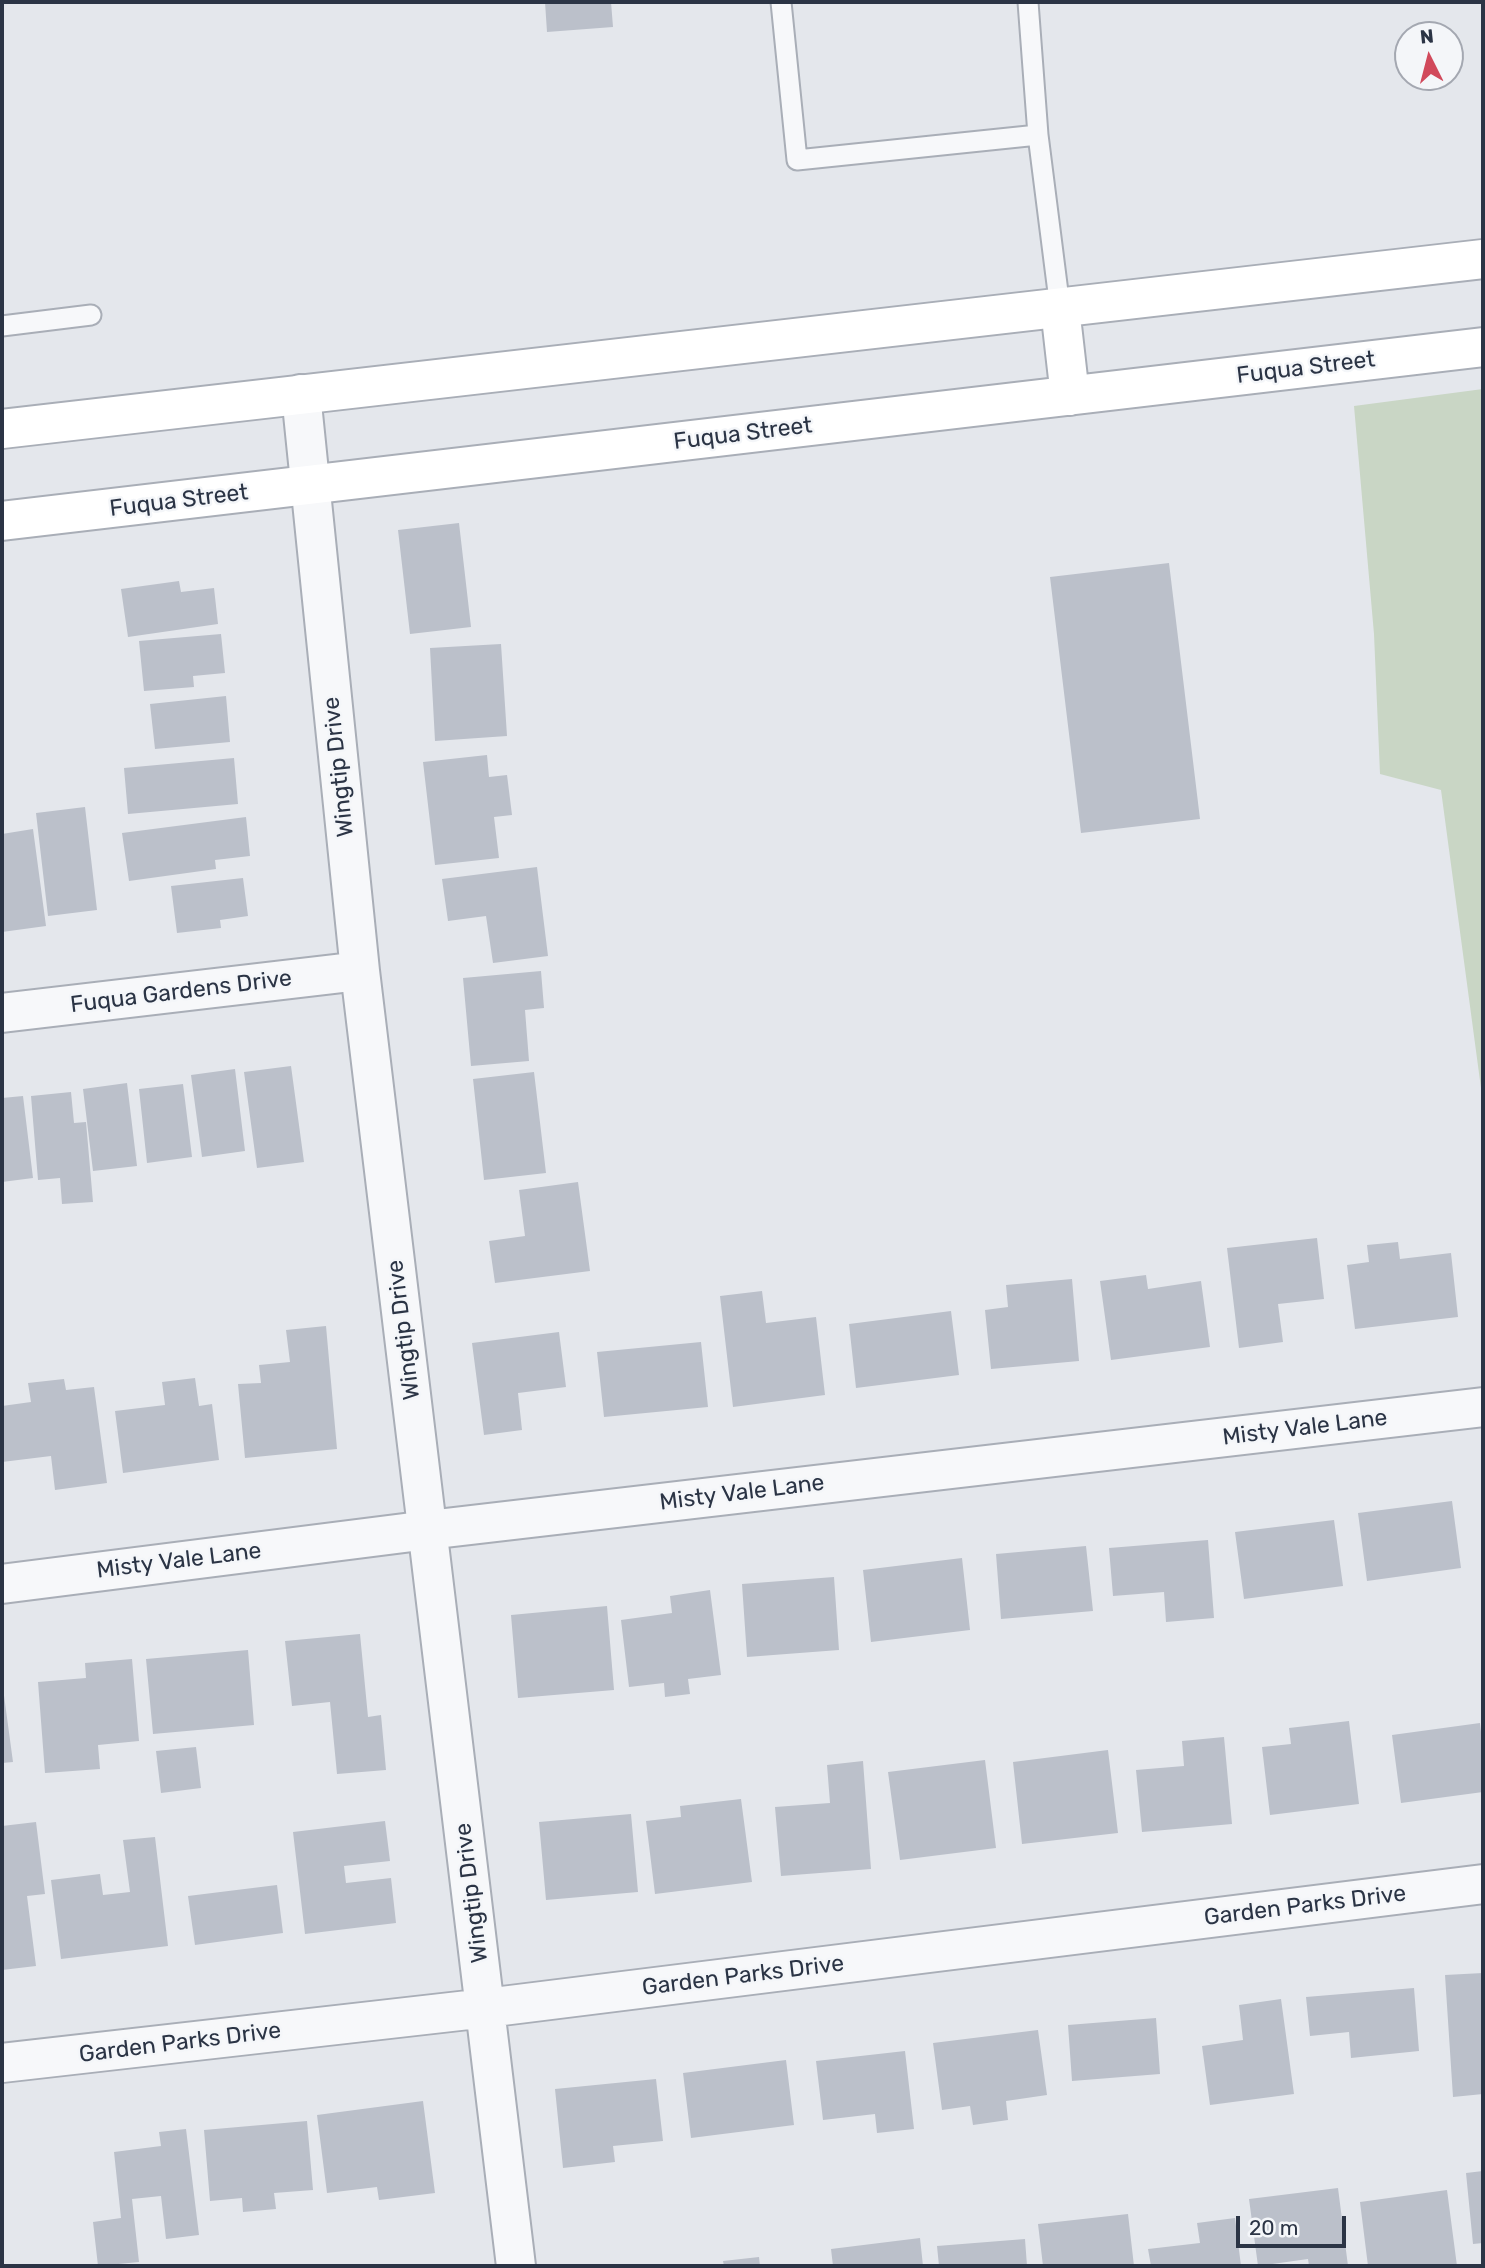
<!DOCTYPE html>
<html>
<head>
<meta charset="utf-8">
<style>
	body { margin:0 }
	#map { position:relative; width:1485px; height:2268px; overflow:hidden; background:#e4e7ec; font-family:Rubik,sans-serif }
	canvas { display:block }
	.frame { position:absolute; inset:0; border:4px solid #2b3445; pointer-events:none }
	.north { position:absolute; left:1394px; top:21px; width:70px; height:70px; box-sizing:border-box; background:#f4f6f9; border:2px solid #a4a8b1; border-radius:50%; rotate:354deg; font-size:19px; font-weight:700; line-height:28px; text-align:center; color:#2b3445 }
	.north::after { content:''; display:block; margin:auto; width:24px; height:32px; background:#d1495b; clip-path:polygon(50% 0,100% 100%,50% 72%,0 100%) }
	.scale { position:absolute; left:1236px; top:2216px; width:110px; height:32px; box-sizing:border-box; border:4px solid #2b3445; border-top:0; padding-left:9px; font-size:21px; line-height:24px; white-space:nowrap; color:#2b3445; -webkit-text-stroke:5px #f4f6f9; paint-order:stroke }
</style>
</head>
<body>
<div id="map">
<canvas width="1485" height="2268"></canvas>
<div class="frame"></div>
<div class="north">N</div>
<div class="scale">20 m</div>
</div>
<script>
const c = document.querySelector('canvas').getContext('2d');
c.lineJoin = 'round';
function fill(path, color) {
  c.fillStyle = color;
  c.fill(path, 'evenodd');
}
function toPath(rows) {
  const path = new Path2D();
  for (const r of rows) {
    path.moveTo(r[0], r[1]);
    for (let i = 2; i < r.length; i += 2) path.lineTo(r[i], r[i + 1]);
  }
  return path;
}
function stroke(path, color, width, dash) {
  c.strokeStyle = color;
  c.lineWidth = width;
  c.lineCap = dash ? 'butt' : 'round';
  c.setLineDash(dash || []);
  c.stroke(path);
}
function write(font, color, halo, rows, align = 'center') {
  c.font = font + ' Rubik,sans-serif';
  c.lineWidth = 5;
  c.setLineDash([]);
  c.textBaseline = 'middle';
  c.strokeStyle = halo;
  c.fillStyle = color;
  for (const [text, x, y, turn = 0] of rows) {
    c.save();
    c.translate(x, y);
    c.rotate((+turn || 0) * Math.PI / 180);
    c.textAlign = isNaN(turn) ? turn : align;
    if (halo) c.strokeText(text, 0, 0);
    c.fillText(text, 0, 0);
    c.restore();
  }
}
const green = toPath([
	[1483,389,1483,1103,1441,790,1380,774,1374,634,1354,406]
]);
const building = toPath([
	[545,2,611,2,613,27,547,32],
	[459,523,471,627,410,634,398,530],
	[1169,563,1200,819,1081,833,1050,577],
	[179,581,181,592,214,588,218,624,128,637,121,589],
	[221,634,225,673,193,676,194,687,144,691,139,641],
	[501,644,507,736,435,741,430,648],
	[226,696,230,742,155,749,150,704],
	[487,755,489,777,507,775,512,815,494,817,499,858,435,865,423,762],
	[234,758,238,804,128,814,124,768],
	[85,807,97,910,48,916,36,813],
	[246,817,250,856,215,860,216,869,129,881,122,833],
	[33,829,46,926,2,932,2,834],
	[537,867,548,956,493,963,486,916,448,921,442,879],
	[243,878,248,916,220,920,221,928,177,933,171,886],
	[541,971,544,1008,525,1010,529,1061,471,1066,463,978],
	[291,1066,304,1162,257,1168,244,1072],
	[235,1069,245,1151,202,1157,191,1075],
	[534,1072,546,1173,484,1180,473,1079],
	[127,1083,137,1166,93,1171,83,1089],
	[183,1084,192,1157,147,1163,139,1089],
	[71,1092,74,1123,86,1122,93,1202,62,1204,60,1178,38,1180,31,1096],
	[23,1096,33,1178,2,1182,2,1098],
	[578,1182,590,1271,495,1283,489,1241,525,1236,519,1190],
	[1317,1238,1324,1299,1278,1304,1283,1342,1239,1348,1227,1248],
	[1398,1242,1400,1259,1451,1253,1458,1317,1355,1329,1347,1265,1369,1262,1367,1245],
	[1146,1275,1148,1289,1201,1281,1210,1347,1111,1360,1100,1281],
	[1072,1279,1079,1361,991,1369,985,1310,1008,1307,1006,1285],
	[762,1291,766,1323,816,1317,825,1395,733,1407,720,1296],
	[951,1311,959,1375,856,1388,849,1324],
	[326,1326,337,1449,245,1458,238,1384,261,1383,259,1365,290,1362,286,1330],
	[559,1332,566,1387,518,1393,522,1430,484,1435,472,1343],
	[701,1342,708,1407,604,1417,597,1352],
	[195,1378,199,1406,212,1404,219,1460,123,1473,115,1411,165,1405,162,1382],
	[64,1379,66,1390,94,1387,107,1483,55,1490,51,1456,2,1462,2,1406,31,1402,28,1383],
	[1452,1501,1461,1568,1367,1581,1358,1513],
	[1334,1520,1343,1586,1244,1599,1235,1532],
	[1208,1540,1214,1618,1166,1622,1164,1592,1113,1596,1109,1548],
	[1086,1546,1093,1611,1001,1619,996,1554],
	[962,1558,970,1630,871,1642,863,1570],
	[834,1577,839,1650,747,1657,742,1584],
	[710,1590,721,1675,688,1679,690,1694,665,1697,664,1683,629,1687,621,1620,672,1613,670,1596],
	[607,1606,614,1690,518,1698,511,1615],
	[360,1634,368,1717,381,1715,386,1770,337,1774,330,1702,292,1706,285,1641],
	[248,1650,254,1725,153,1734,146,1659],
	[132,1659,139,1741,98,1745,100,1769,45,1773,38,1682,86,1678,85,1663],
	[3,1688,13,1762,2,1763,2,1689],
	[1349,1721,1359,1804,1270,1815,1262,1747,1291,1744,1289,1728],
	[1480,1723,1483,1750,1483,1792,1401,1803,1392,1735],
	[1224,1737,1232,1824,1142,1832,1136,1770,1184,1766,1182,1741],
	[196,1747,201,1788,161,1793,156,1751],
	[1108,1750,1118,1833,1022,1844,1013,1762],
	[985,1760,996,1848,900,1860,888,1772],
	[863,1761,871,1869,781,1876,775,1807,830,1803,827,1765],
	[741,1799,752,1882,655,1894,646,1821,681,1817,680,1806],
	[631,1814,638,1892,546,1900,539,1822],
	[385,1821,390,1861,344,1866,346,1883,391,1878,396,1923,305,1934,293,1832],
	[36,1822,45,1894,27,1896,36,1966,2,1970,2,1826],
	[155,1837,168,1946,61,1959,51,1880,100,1874,103,1895,130,1892,123,1840],
	[277,1885,283,1933,195,1945,188,1896],
	[1483,1973,1483,2094,1453,2097,1445,1975],
	[1414,1988,1419,2051,1351,2058,1349,2032,1310,2036,1306,1997],
	[1281,1999,1294,2094,1210,2105,1202,2046,1243,2040,1239,2005],
	[1156,2018,1160,2074,1072,2081,1068,2025],
	[1038,2030,1047,2095,1006,2101,1008,2120,973,2125,970,2106,942,2110,933,2043],
	[905,2051,914,2129,877,2133,875,2114,823,2120,816,2061],
	[786,2060,794,2125,691,2138,683,2073],
	[656,2079,663,2141,613,2146,615,2162,563,2168,555,2089],
	[423,2101,435,2193,379,2200,377,2187,327,2193,317,2115],
	[307,2121,313,2190,274,2193,276,2209,243,2212,242,2198,210,2201,204,2130],
	[186,2129,199,2235,166,2239,161,2196,132,2199,139,2262,98,2266,93,2222,121,2218,114,2152,161,2146,159,2132],
	[1483,2171,1483,2243,1473,2244,1466,2173],
	[1338,2188,1348,2266,1309,2266,1308,2259,1258,2266,1249,2199],
	[1447,2190,1457,2266,1368,2266,1360,2202],
	[1128,2214,1134,2266,1043,2266,1038,2224],
	[1235,2218,1241,2266,1151,2266,1148,2249,1200,2243,1197,2223],
	[920,2238,923,2266,833,2266,831,2249],
	[1025,2239,1027,2266,939,2266,937,2246],
	[759,2257,760,2266,724,2266,723,2261]
]);
const lane = toPath([
	[781,2,797,160,1038,135],
	[1028,2,1038,135,1060,308],
	[2,326,91,315]
]);
const street = toPath([
	[301,394,360,971,516,2266],
	[2,1013,360,971],
	[2,1584,428,1530,1483,1407],
	[2,2063,486,2008,1483,1884]
]);
const secondary = toPath([
	[1060,308,1070,396],
	[2,429,1483,259],
	[2,521,1483,347]
]);
const streetNames = [
	["Fuqua Street",1306,368,-7],
	["Fuqua Street",743,434,-7],
	["Fuqua Street",179,501,-7],
	["Wingtip Drive",339,767,-96],
	["Fuqua Gardens Drive",181,992,-7],
	["Wingtip Drive",404,1330,-97],
	["Misty Vale Lane",1305,1428,-7],
	["Misty Vale Lane",742,1493,-7],
	["Misty Vale Lane",179,1561,-7],
	["Wingtip Drive",472,1893,-97],
	["Garden Parks Drive",1305,1906,-7],
	["Garden Parks Drive",743,1976,-7],
	["Garden Parks Drive",180,2043,-7]
];
fill(green, '#c9d6c5');
fill(building, '#bbc0ca');
stroke(lane, '#a9aeb7', 23);
stroke(street, '#a9aeb7', 42);
stroke(secondary, '#a9aeb7', 42);
stroke(lane, '#f7f8fa', 19);
stroke(street, '#f7f8fa', 38);
stroke(secondary, '#fff', 38);
write('23px', '#2b3445', '#f4f6f9', streetNames);
</script>
</body>
</html>
